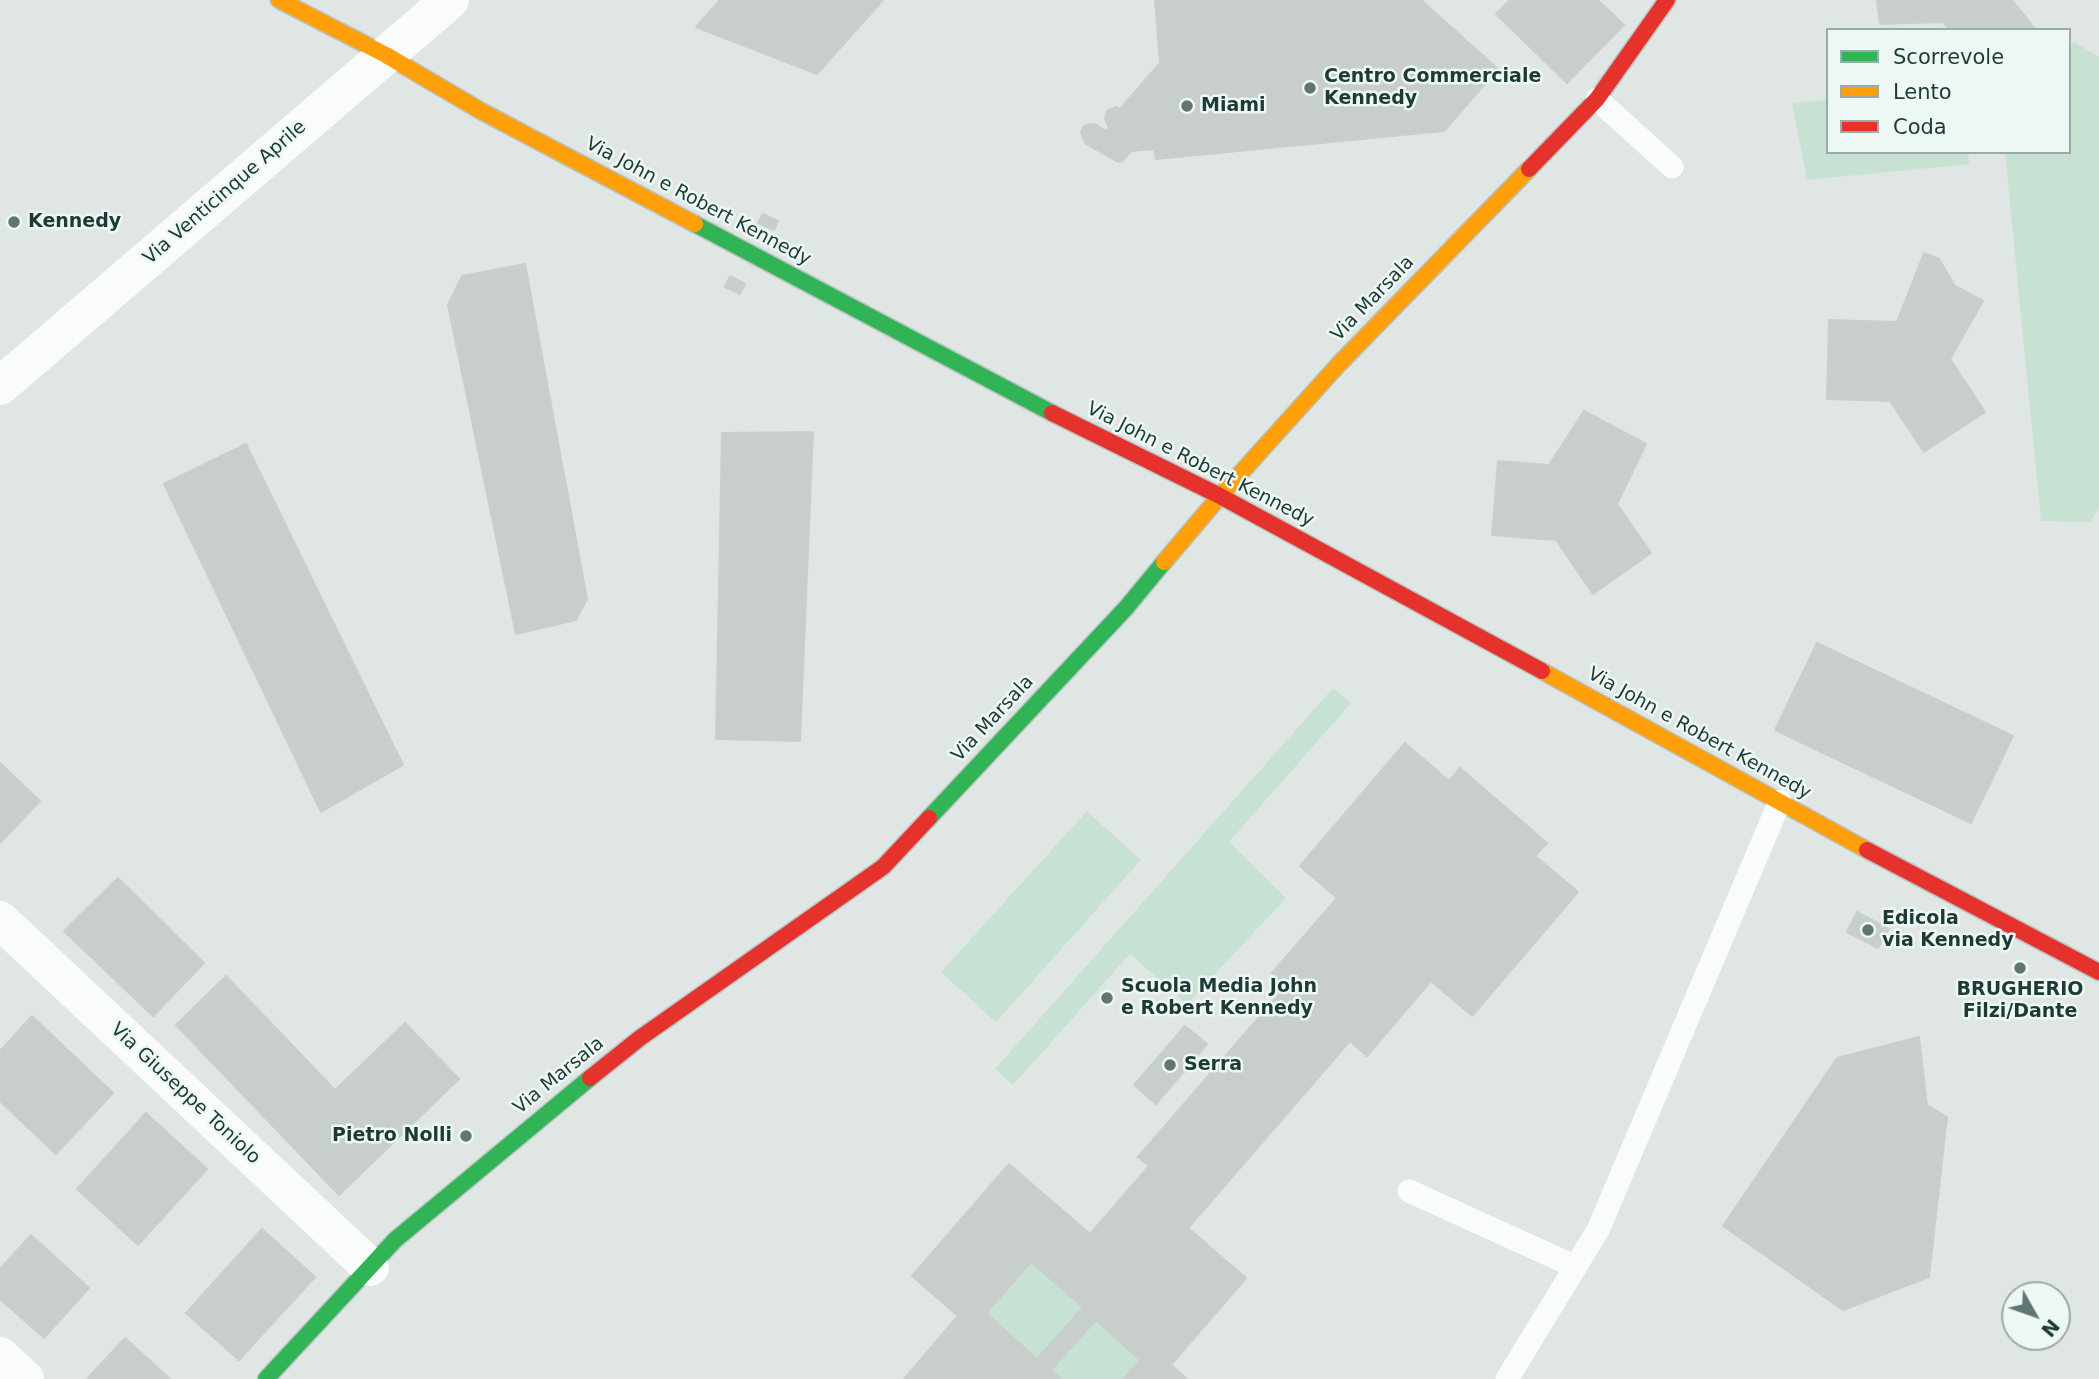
<!DOCTYPE html>
<html>
<head>
<meta charset="utf-8">
<style>
	body { margin:0 }
	#map { position:relative; width:2099px; height:1379px; overflow:hidden; background:#e0e6e4; font-family:"DejaVu Sans",sans-serif }
	canvas { display:block }
	.legend { position:absolute; left:1826px; top:28px; width:245px; height:126px; box-sizing:border-box; background:#edf7f3; border:2px solid #9aaba7; margin:0; padding:9px 12px; list-style:none; font-size:21px; color:#1d3a36 }
	.legend li { display:flex; align-items:center; gap:14px; height:35px }
	.legend b { width:35px; border:2px solid #9aaba7 }
	.north { position:absolute; left:2001px; top:1281px; width:70px; height:70px; box-sizing:border-box; background:#edf7f3; border:2px solid #9aaba7; border-radius:50%; rotate:130deg; font-size:19px; font-weight:700; line-height:28px; text-align:center; color:#1d3a36 }
	.north::after { content:''; display:block; margin:auto; width:24px; height:32px; background:#617673; clip-path:polygon(50% 0,100% 100%,50% 72%,0 100%) }
</style>
</head>
<body>
<div id="map">
<canvas width="2099" height="1379"></canvas>
<ul class="legend">
<li><b style="height:9px;background:#30b455"></b>Scorrevole</li>
<li><b style="height:9px;background:#ff9f0a"></b>Lento</li>
<li><b style="height:9px;background:#e5322d"></b>Coda</li>
</ul>
<div class="north">N</div>
</div>
<script>
const c = document.querySelector('canvas').getContext('2d');
c.lineJoin = 'round';
function fill(path, color) {
  c.fillStyle = color;
  c.fill(path, 'evenodd');
}
function toPath(rows) {
  const path = new Path2D();
  for (const r of rows) {
    path.moveTo(r[0], r[1]);
    for (let i = 2; i < r.length; i += 2) path.lineTo(r[i], r[i + 1]);
  }
  return path;
}
function stroke(path, color, width, dash) {
  c.strokeStyle = color;
  c.lineWidth = width;
  c.lineCap = dash ? 'butt' : 'round';
  c.setLineDash(dash || []);
  c.stroke(path);
}
function write(font, color, halo, rows, align = 'center') {
  c.font = font + ' "DejaVu Sans",sans-serif';
  c.lineWidth = 5;
  c.setLineDash([]);
  c.textBaseline = 'middle';
  c.strokeStyle = halo;
  c.fillStyle = color;
  for (const [text, x, y, turn = 0] of rows) {
    c.save();
    c.translate(x, y);
    c.rotate((+turn || 0) * Math.PI / 180);
    c.textAlign = isNaN(turn) ? turn : align;
    if (halo) c.strokeText(text, 0, 0);
    c.fillText(text, 0, 0);
    c.restore();
  }
}
const green = toPath([
	[2074,42,2099,57,2099,507,2090,522,2041,521,2005,152,2069,152,2069,47],
	[1828,100,1828,152,1968,152,1969,164,1807,180,1792,103],
	[1333,688,1351,703,1229,842,1286,898,1187,1004,1130,954,1013,1085,995,1069],
	[1087,811,1141,860,996,1022,941,972],
	[1031,1262,1083,1307,1037,1359,986,1313],
	[1096,1320,1140,1360,1124,1379,1061,1379,1051,1370]
]);
const building = toPath([
	[720,0,883,0,817,74,696,27,720,0],
	[1155,0,1421,0,1498,69,1444,131,1156,159,1154,149,1131,151,1123,161,1118,162,1086,144,1081,133,1083,127,1090,124,1095,124,1106,131,1109,128,1105,119,1107,111,1116,107,1120,109,1160,63,1155,0],
	[1510,0,1598,0,1624,25,1567,83,1496,14,1510,0],
	[1877,0,2012,0,2036,30,1949,30,1943,22,1880,24,1877,0],
	[763,214,778,221,774,230,758,223,763,214],
	[1924,253,1939,259,1955,286,1983,301,1950,359,1985,412,1924,452,1890,401,1827,399,1829,320,1897,322,1924,253],
	[525,264,587,599,576,620,516,634,448,305,462,276,525,264],
	[730,276,745,284,740,294,725,287,730,276],
	[1584,411,1646,444,1617,504,1651,553,1593,594,1556,540,1492,535,1498,461,1549,465,1584,411],
	[813,432,800,741,716,739,722,433,813,432],
	[246,444,403,765,321,812,164,484,246,444],
	[1817,643,2013,736,1971,823,1775,730,1817,643],
	[1405,743,1449,781,1460,768,1547,843,1535,856,1578,892,1472,1016,1431,981,1367,1056,1350,1041,1188,1228,1246,1278,1171,1365,1187,1379,1124,1379,1140,1360,1096,1320,1051,1370,1061,1379,904,1379,958,1316,912,1276,1009,1164,1090,1234,1149,1166,1138,1157,1286,986,1272,973,1337,898,1300,866,1405,743],
	[1031,1262,1083,1307,1037,1359,986,1313,1031,1262],
	[0,763,40,801,0,843,0,763],
	[118,878,204,963,153,1016,64,931,118,878],
	[1857,912,1889,929,1878,948,1847,932,1857,912],
	[226,976,335,1090,405,1023,459,1079,339,1195,176,1025,226,976],
	[32,1016,113,1093,56,1154,0,1101,0,1051,32,1016],
	[1185,1026,1207,1044,1156,1104,1134,1085,1185,1026],
	[1919,1037,1927,1105,1947,1117,1929,1277,1843,1310,1723,1226,1837,1058,1919,1037],
	[146,1113,207,1169,138,1245,77,1189,146,1113],
	[262,1229,315,1277,239,1360,186,1313,262,1229],
	[31,1235,89,1288,44,1338,0,1299,0,1269,31,1235],
	[125,1338,170,1379,87,1379,125,1338]
]);
const lane = toPath([
	[1597,99,1672,167],
	[1409,1191,1576,1267],
	[1507,1379,1598,1230,1780,801]
]);
const street = toPath([
	[0,386,450,0],
	[0,920,370,1267],
	[0,1356,25,1379]
]);
const fast = toPath([
	[695,224,1052,413],
	[929,818,1126,608,1164,562],
	[266,1379,395,1240,590,1078]
]);
const slow = toPath([
	[279,0,386,55,481,111,695,224],
	[1164,562,1220,496,1339,364,1529,169],
	[1542,671,1867,850]
]);
const jam = toPath([
	[1529,169,1597,99,1667,0],
	[1052,413,1220,496,1542,671],
	[1867,850,2099,972],
	[590,1078,640,1038,883,867,929,818]
]);
const markers = [
	[1310,88,7,"#617673"],
	[1187,106,7,"#617673"],
	[14,222,7,"#617673"],
	[1868,930,7,"#617673"],
	[2020,968,7,"#617673"],
	[1107,998,7,"#617673"],
	[1170,1065,7,"#617673"],
	[466,1136,7,"#617673"]
];
const poiNames = [
	["Centro Commerciale",1324,77],
	["Kennedy",1324,99],
	["Miami",1201,106],
	["Kennedy",28,222],
	["Edicola",1882,919],
	["via Kennedy",1882,941],
	["Scuola Media John",1121,987],
	["e Robert Kennedy",1121,1009],
	["BRUGHERIO",2020,990,"center"],
	["Filzi/Dante",2020,1012,"center"],
	["Serra",1184,1065],
	["Pietro Nolli",452,1136,"right"]
];
const streetNames = [
	["Via Venticinque Aprile",225,193,-41],
	["Via John e Robert Kennedy",698,202,28],
	["Via Marsala",1373,299,-46],
	["Via John e Robert Kennedy",1200,465,27],
	["Via Marsala",993,719,-47],
	["Via John e Robert Kennedy",1699,734,29],
	["Via Marsala",559,1076,-39],
	["Via Giuseppe Toniolo",185,1094,43]
];
fill(green, '#c7e2d2');
fill(building, '#c7cecb');
stroke(building, '#c8cfcd', 2);
stroke(fast, '#b9c3c1', 19);
stroke(slow, '#b9c3c1', 19);
stroke(jam, '#b9c3c1', 19);
stroke(lane, '#fafbfb', 23);
stroke(street, '#fafbfb', 38);
stroke(fast, '#30b455', 16);
stroke(slow, '#ff9f0a', 16);
stroke(jam, '#e5322d', 16);
for (const [x, y, r, color] of markers) {
  const dot = new Path2D();
  dot.arc(x, y, r, 0, 2 * Math.PI);
  c.fillStyle = color;
  c.fill(dot);
  stroke(dot, '#edf7f3', 2.5);
}
write('bold 19px', '#1d3a36', '#edf7f3', poiNames, 'left');
write('19px', '#1d3a36', '#edf7f3', streetNames);
</script>
</body>
</html>
